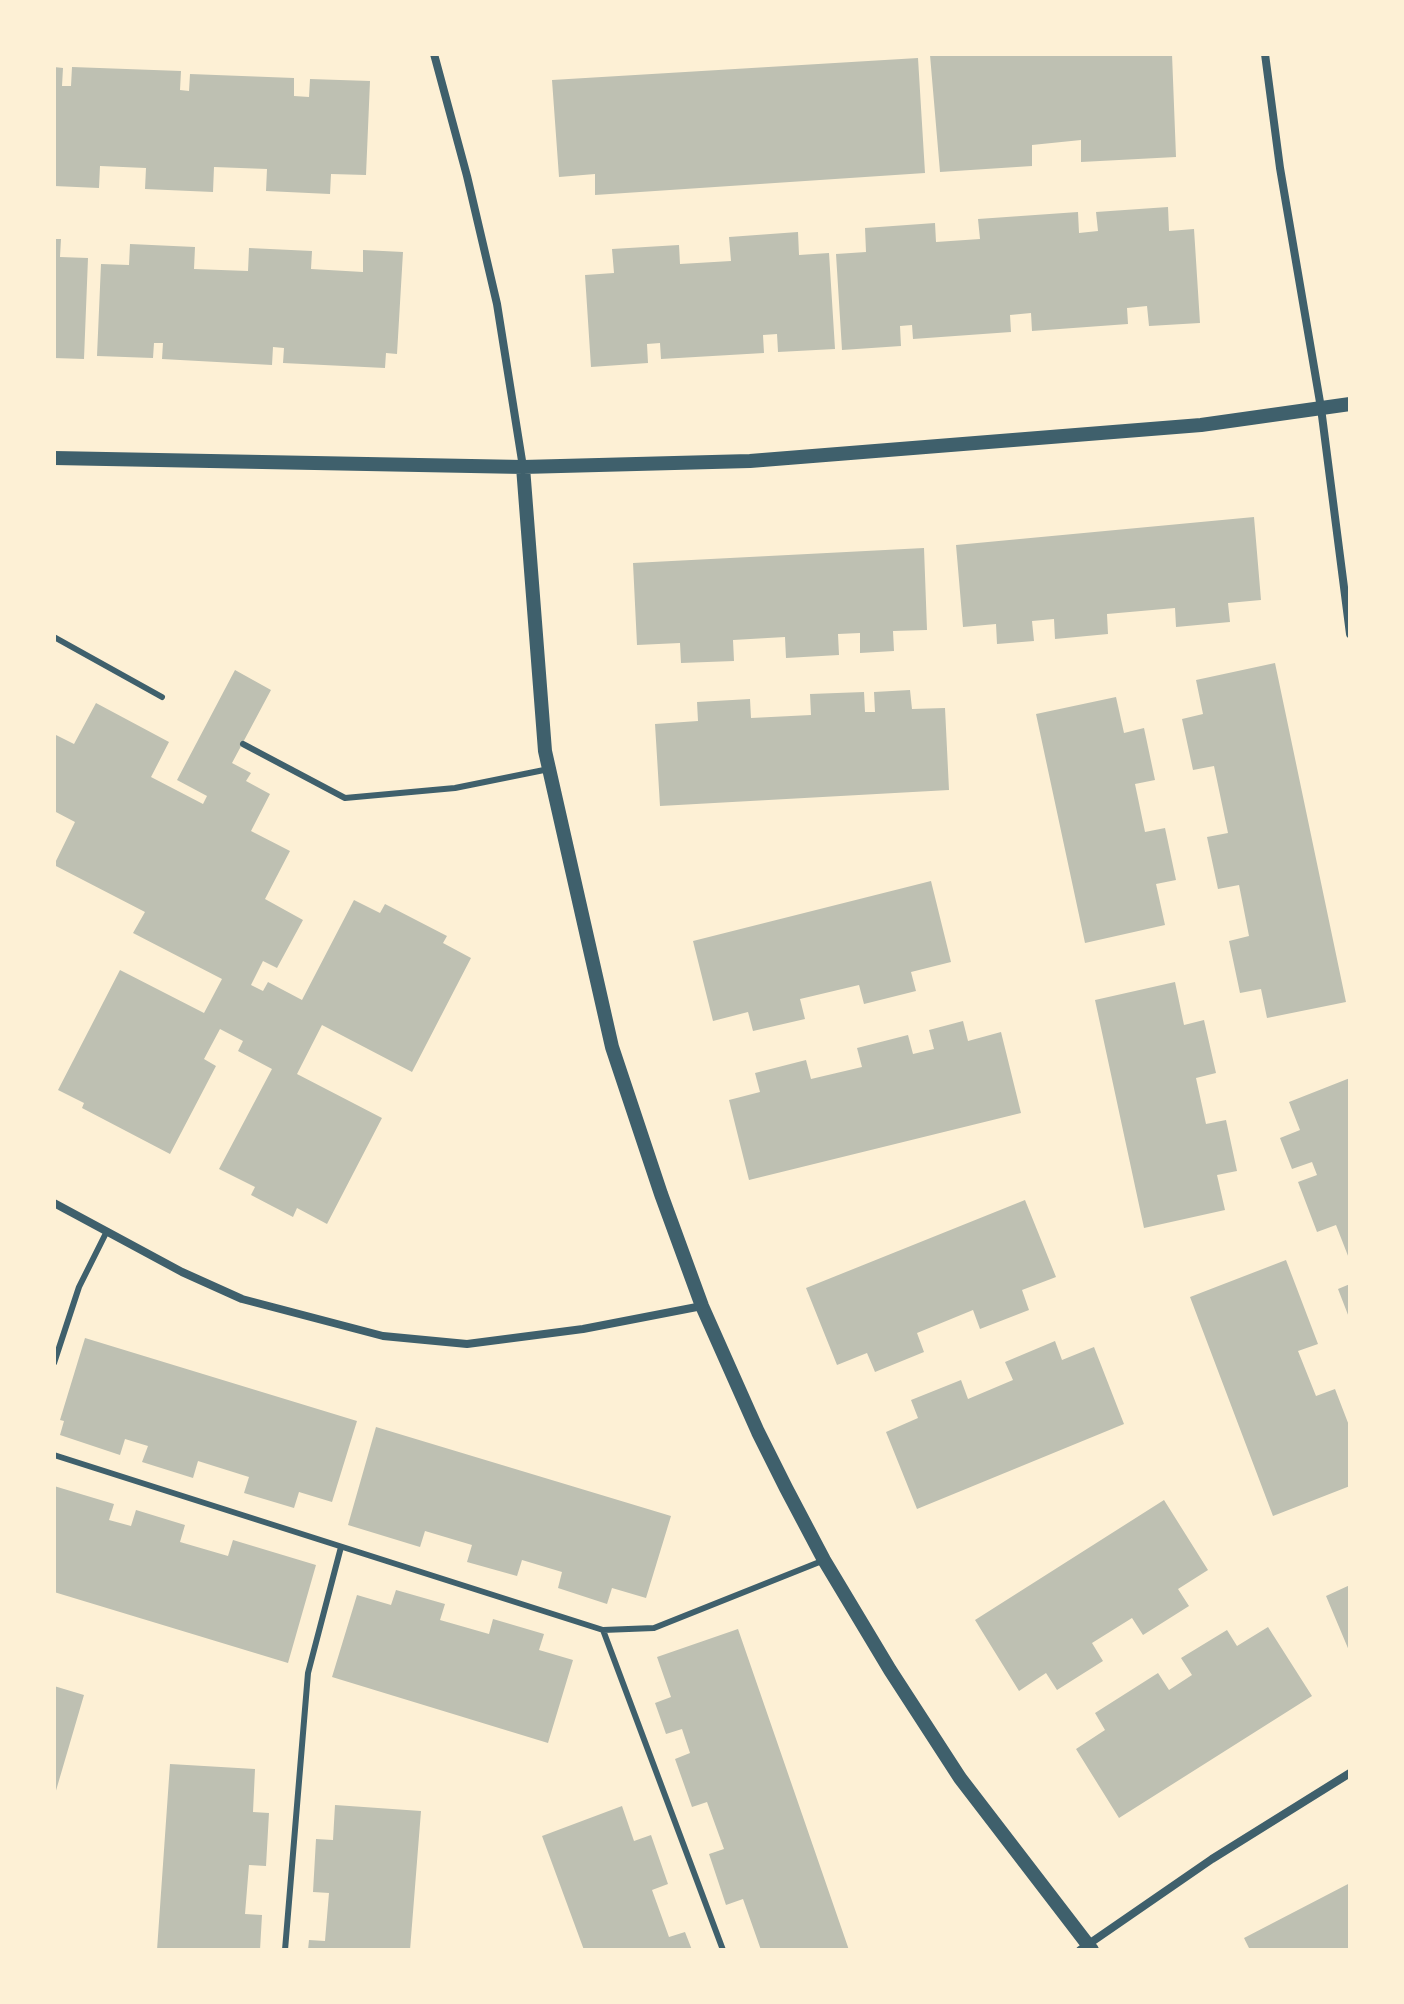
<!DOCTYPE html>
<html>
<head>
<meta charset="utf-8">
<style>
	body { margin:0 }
	#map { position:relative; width:1404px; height:2004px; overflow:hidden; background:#fdf0d5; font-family:Quicksand,sans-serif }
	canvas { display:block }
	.frame { position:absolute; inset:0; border:56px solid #fdf0d5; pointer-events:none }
</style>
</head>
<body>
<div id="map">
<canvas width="1404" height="2004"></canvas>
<div class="frame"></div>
</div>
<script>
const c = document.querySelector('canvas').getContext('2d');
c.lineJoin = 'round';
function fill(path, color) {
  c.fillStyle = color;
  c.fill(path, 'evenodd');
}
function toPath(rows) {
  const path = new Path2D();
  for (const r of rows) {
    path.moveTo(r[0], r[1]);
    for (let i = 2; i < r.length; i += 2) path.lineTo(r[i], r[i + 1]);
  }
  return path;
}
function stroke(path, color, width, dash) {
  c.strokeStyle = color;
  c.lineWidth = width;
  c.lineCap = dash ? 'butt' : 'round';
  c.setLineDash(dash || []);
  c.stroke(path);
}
const building = toPath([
	[1172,54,1176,157,1081,162,1081,140,1032,145,1032,166,940,172,930,55],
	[918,58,925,173,595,195,595,174,559,177,552,80],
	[54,67,63,68,62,86,71,86,72,67,181,71,180,90,189,91,190,74,294,78,294,96,309,97,310,79,370,81,366,175,331,174,330,194,266,191,267,169,214,167,213,192,145,189,146,168,100,166,99,188,54,186],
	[1168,207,1169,231,1194,229,1200,323,1149,326,1147,306,1127,308,1128,324,1032,331,1031,313,1010,315,1011,332,913,339,912,325,900,326,901,346,842,350,836,254,866,252,865,228,935,223,936,242,980,239,978,219,1078,212,1079,233,1098,231,1096,212],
	[798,232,799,255,829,253,835,349,778,352,777,334,763,335,764,353,661,359,660,343,647,344,648,363,591,367,585,275,614,273,612,249,679,245,680,264,731,261,729,237],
	[54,239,61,239,60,257,88,258,84,359,54,358],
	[130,244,195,247,194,269,248,271,249,248,312,251,311,269,363,272,363,250,403,252,397,354,386,353,385,368,283,363,284,348,273,347,272,365,162,359,163,343,154,343,153,358,97,356,101,264,129,265],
	[1254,517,1261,600,1228,603,1230,622,1176,627,1175,608,1107,614,1108,634,1055,639,1054,619,1032,621,1034,641,997,644,996,624,963,627,956,545],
	[924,548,927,630,893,631,894,651,860,653,860,633,838,634,839,655,786,658,785,637,733,640,734,661,681,663,680,643,637,645,633,563],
	[1275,663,1346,1002,1267,1018,1261,989,1240,993,1229,941,1249,936,1239,885,1218,889,1207,837,1228,833,1214,766,1193,770,1182,719,1203,714,1196,680],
	[235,670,271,690,232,763,251,773,246,781,270,794,251,831,290,851,265,899,303,920,277,968,263,961,251,985,263,991,268,982,302,1000,354,900,380,913,385,904,447,936,443,943,471,958,412,1072,322,1025,297,1074,382,1118,327,1224,297,1208,293,1217,251,1195,255,1187,219,1169,272,1069,238,1051,243,1041,220,1029,204,1059,216,1066,170,1154,82,1108,84,1103,58,1090,120,970,204,1013,222,979,133,933,145,912,54,865,75,822,54,811,54,734,74,744,96,703,169,742,151,777,203,804,207,796,177,780],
	[910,690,912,709,945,708,949,790,660,806,655,724,698,721,697,702,750,699,751,718,811,715,810,694,864,692,865,712,875,712,874,692],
	[1116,697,1124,733,1144,728,1155,780,1135,784,1145,832,1165,828,1176,880,1156,884,1165,925,1085,943,1036,714],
	[931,881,951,962,911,972,916,991,864,1004,859,985,800,999,805,1019,753,1031,748,1012,713,1021,693,941],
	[1175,982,1184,1025,1204,1020,1216,1073,1196,1078,1206,1124,1226,1120,1237,1171,1217,1175,1225,1210,1144,1228,1095,1000],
	[963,1021,968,1041,1001,1032,1021,1113,749,1180,729,1100,760,1092,755,1073,806,1060,811,1079,862,1067,857,1048,908,1035,913,1054,934,1049,929,1030],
	[1350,1078,1350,1261,1336,1225,1317,1232,1298,1182,1317,1175,1312,1162,1292,1169,1280,1138,1300,1130,1289,1102],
	[1025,1200,1056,1277,1022,1290,1029,1310,980,1329,973,1310,917,1333,924,1352,875,1372,867,1353,837,1365,806,1288],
	[1286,1260,1318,1344,1298,1351,1316,1396,1335,1389,1350,1428,1350,1486,1273,1516,1190,1297],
	[1350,1284,1350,1320,1338,1289],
	[85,1338,357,1421,332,1502,299,1492,294,1508,244,1493,249,1477,198,1461,193,1478,142,1462,148,1446,125,1439,120,1455,60,1435,64,1421,60,1420],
	[1055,1341,1062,1360,1094,1347,1124,1424,917,1509,886,1432,918,1418,911,1400,961,1380,968,1399,1013,1380,1005,1362],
	[376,1427,671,1516,646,1598,612,1588,607,1604,558,1588,562,1572,522,1560,517,1576,467,1562,472,1545,425,1531,420,1547,348,1525],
	[54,1486,114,1504,109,1520,131,1526,136,1510,185,1525,180,1542,228,1556,233,1540,316,1565,288,1663,54,1592],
	[1164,1500,1208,1570,1178,1589,1189,1606,1143,1635,1132,1618,1092,1643,1103,1661,1057,1690,1046,1673,1019,1691,975,1620],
	[1350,1585,1350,1653,1326,1596],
	[396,1590,445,1604,440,1620,489,1634,493,1619,544,1634,539,1650,573,1660,548,1743,332,1677,357,1595,391,1605],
	[1268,1627,1312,1696,1119,1818,1076,1749,1105,1730,1095,1713,1158,1673,1169,1690,1192,1675,1181,1658,1227,1630,1237,1646],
	[738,1629,849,1950,761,1950,743,1899,726,1905,709,1854,724,1849,707,1802,692,1807,675,1759,690,1753,682,1729,666,1734,655,1703,671,1697,657,1657],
	[54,1686,84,1695,55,1794,54,1794],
	[170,1764,255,1769,253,1812,269,1813,266,1866,249,1865,245,1914,262,1915,260,1950,157,1950],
	[335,1805,421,1811,410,1950,308,1950,309,1940,325,1941,329,1893,313,1892,316,1839,333,1840],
	[622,1806,634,1841,651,1835,668,1884,652,1890,669,1937,685,1932,692,1950,584,1950,542,1836],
	[1350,1883,1350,1950,1250,1950,1244,1938]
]);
const service = toPath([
	[54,637,162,697],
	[243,744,345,798,455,788,549,769],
	[54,1363,79,1287,107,1231],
	[54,1455,603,1630,654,1628,822,1561],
	[603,1630,723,1950],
	[285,1950,308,1673,341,1547]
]);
const minor = toPath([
	[434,54,467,176,497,304,523,467],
	[1265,54,1280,168,1321,408,1350,634],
	[54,1203,182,1272,242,1299,383,1336,467,1344,583,1329,702,1306],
	[1080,1950,1212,1859,1350,1773]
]);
const tertiary = toPath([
	[54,458,523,467,750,461,1201,425,1350,404],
	[523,467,545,751,612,1047,661,1194,702,1306,758,1432,786,1488,824,1560,890,1670,960,1778,1092,1950]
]);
fill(building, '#bec0b2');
stroke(service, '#3f606c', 6);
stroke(minor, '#3f606c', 8);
stroke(tertiary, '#3f606c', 14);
</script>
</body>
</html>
